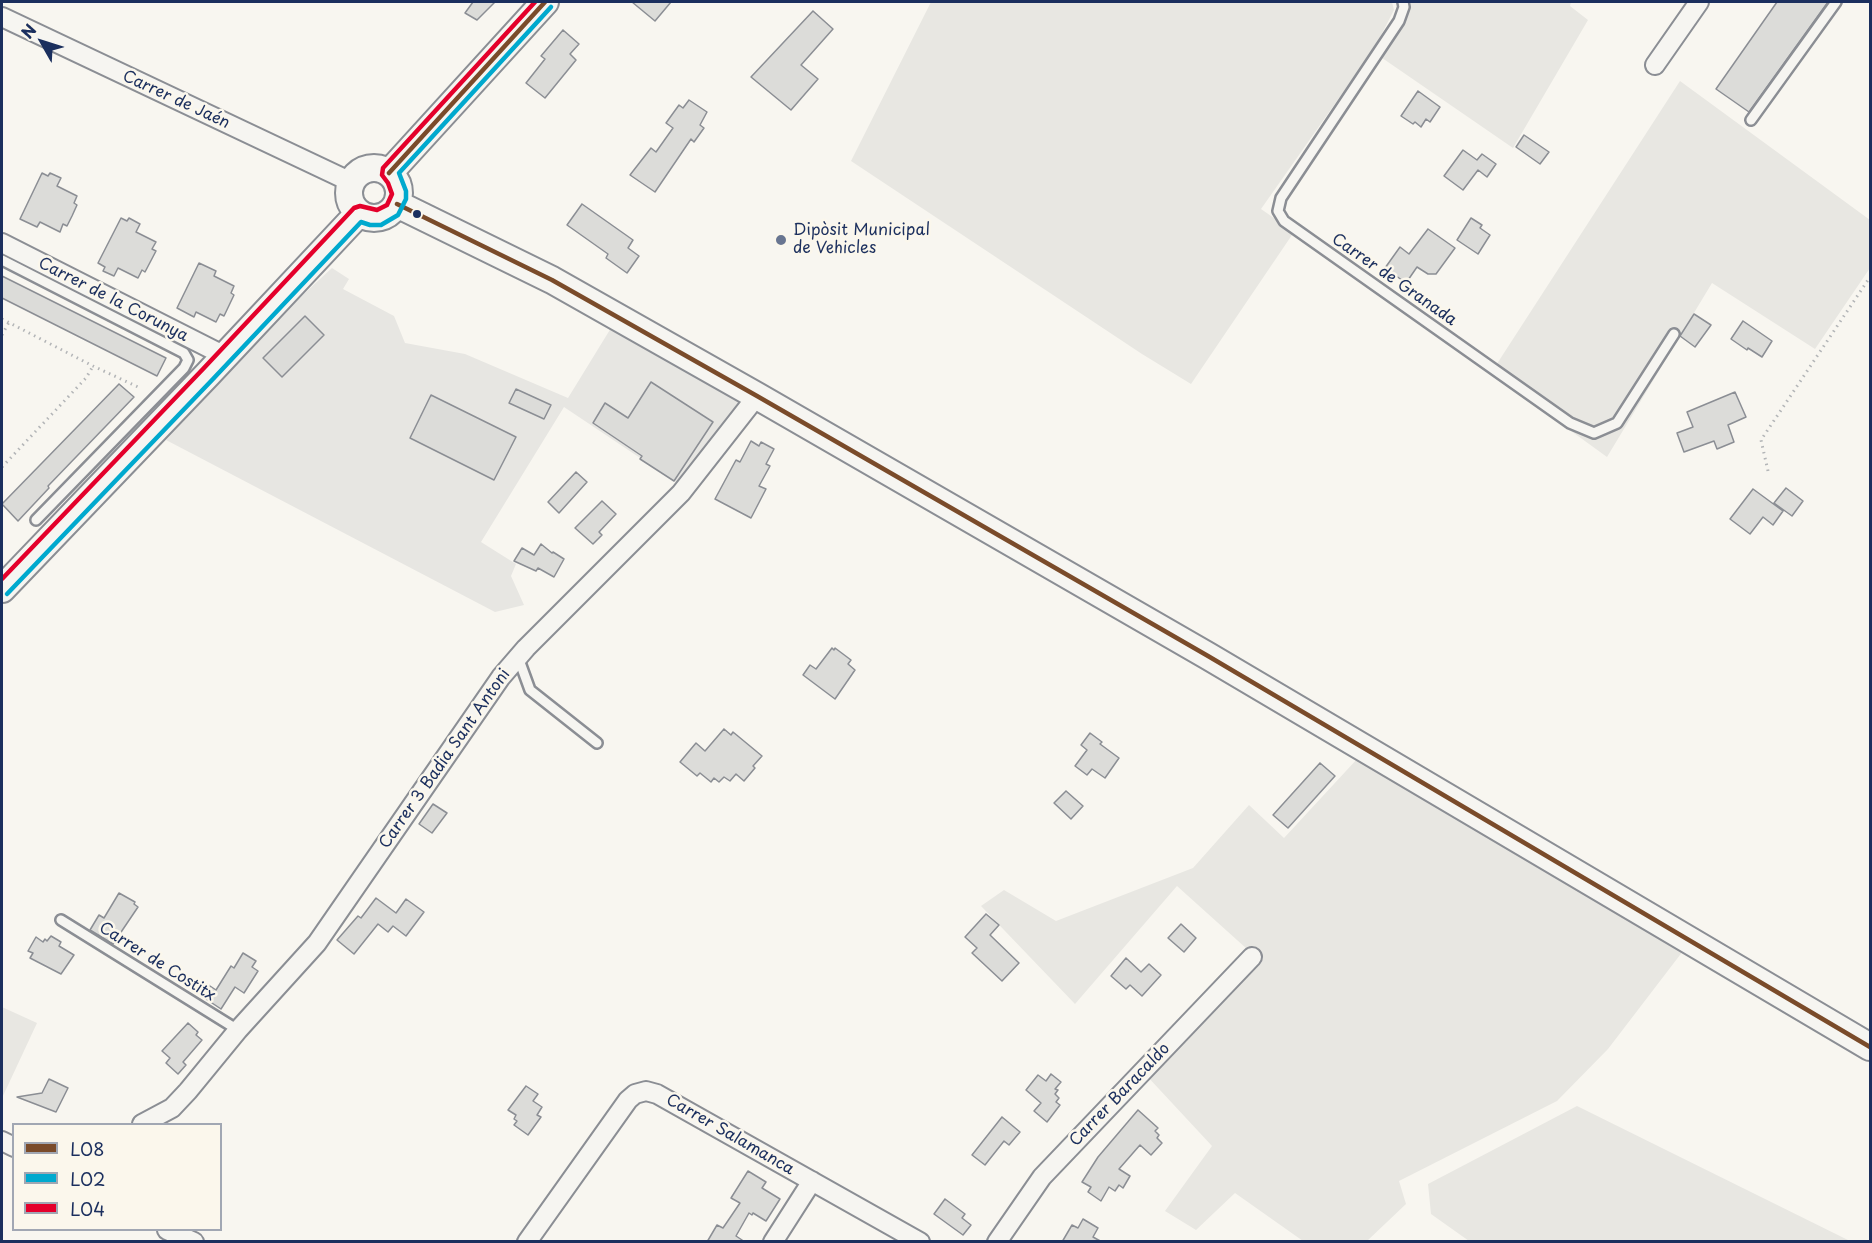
<!DOCTYPE html>
<html>
<head>
<meta charset="utf-8">
<style>
	body { margin:0 }
	#map { position:relative; width:1872px; height:1243px; overflow:hidden; background:#f8f6f0; font-family:"Playpen Sans",sans-serif }
	canvas { display:block }
	.frame { position:absolute; inset:0; border:3px solid #1b2f5e; pointer-events:none }
	.legend { position:absolute; left:12px; top:1123px; width:210px; height:108px; box-sizing:border-box; background:#fbf7ec; border:2px solid #a1a7b3; margin:0; padding:8px 10px; list-style:none; font-size:18px; color:#1b2f5e }
	.legend li { display:flex; align-items:center; gap:12px; height:30px }
	.legend b { width:30px; border:2px solid #a1a7b3 }
	.north { position:absolute; left:12px; top:12px; width:60px; height:60px; -webkit-text-stroke:4px #fbf7ec; paint-order:stroke; rotate:309deg; font-size:16px; font-weight:700; line-height:24px; text-align:center; color:#1b2f5e }
	.north::after { content:''; display:block; margin:auto; width:21px; height:27px; background:#1b2f5e; clip-path:polygon(50% 0,100% 100%,50% 72%,0 100%) }
</style>
</head>
<body>
<div id="map">
<canvas width="1872" height="1243"></canvas>
<div class="frame"></div>
<ul class="legend">
<li><b style="height:8px;background:#7a4b2a"></b>L08</li>
<li><b style="height:8px;background:#00a9ce"></b>L02</li>
<li><b style="height:8px;background:#e4002b"></b>L04</li>
</ul>
<div class="north">N</div>
</div>
<script>
const c = document.querySelector('canvas').getContext('2d');
c.lineJoin = 'round';
function fill(path, color) {
  c.fillStyle = color;
  c.fill(path, 'evenodd');
}
function toPath(rows) {
  const path = new Path2D();
  for (const r of rows) {
    if (r.length === 3) {
      path.moveTo(r[0] + r[2], r[1]);
      path.arc(r[0], r[1], r[2], 0, 2 * Math.PI);
      continue;
    }
    path.moveTo(r[0], r[1]);
    for (let i = 2; i < r.length; i += 2) path.lineTo(r[i], r[i + 1]);
  }
  return path;
}
function stroke(path, color, width, dash) {
  c.strokeStyle = color;
  c.lineWidth = width;
  c.lineCap = dash ? 'butt' : 'round';
  c.setLineDash(dash || []);
  c.stroke(path);
}
function write(font, color, halo, rows, align = 'center') {
  c.font = font + ' "Playpen Sans",sans-serif';
  c.lineWidth = 5;
  c.setLineDash([]);
  c.textBaseline = 'middle';
  c.strokeStyle = halo;
  c.fillStyle = color;
  for (const [text, x, y, turn = 0] of rows) {
    c.save();
    c.translate(x, y);
    c.rotate((+turn || 0) * Math.PI / 180);
    c.textAlign = isNaN(turn) ? turn : align;
    if (halo) c.strokeText(text, 0, 0);
    c.fillText(text, 0, 0);
    c.restore();
  }
}
const built = toPath([
	[332,268,349,279,343,289,394,316,405,343,465,354,568,398,611,328,741,399,676,482,564,407,481,542,516,564,511,576,524,605,495,612,166,440,295,302]
]);
const green = toPath([
	[931,2,1392,2,1394,10,1375,47,1411,2,1571,2,1570,6,1588,20,1513,148,1372,51,1261,209,1294,232,1191,384,1142,354,851,161],
	[1680,81,1870,220,1870,268,1815,349,1712,283,1607,457,1491,373],
	[1358,758,1683,951,1608,1049,1557,1101,1399,1181,1406,1204,1367,1241,1303,1241,1235,1193,1196,1230,1165,1211,1212,1146,1146,1075,1257,958,1177,886,1075,1004,981,906,1004,890,1056,921,1193,868,1249,805,1284,838],
	[2,1007,37,1023,2,1098],
	[1577,1106,1850,1241,1469,1241,1431,1214,1428,1184]
]);
const building = toPath([
	[473,2,495,2,477,20,465,13,473,2],
	[632,2,671,2,655,21,632,2],
	[1777,2,1828,2,1749,112,1716,89,1777,2],
	[813,11,833,29,801,65,818,79,791,110,751,77,813,11],
	[563,30,579,44,570,54,576,60,545,98,526,83,545,59,541,56,563,30],
	[1418,91,1440,107,1430,122,1426,119,1421,127,1415,122,1413,124,1401,116,1418,91],
	[689,100,707,112,700,125,704,128,694,142,691,139,655,192,630,175,651,148,656,152,673,128,666,123,679,105,683,108,689,100],
	[1524,135,1549,152,1540,164,1516,147,1524,135],
	[1463,150,1477,160,1482,154,1496,164,1487,177,1478,170,1463,190,1444,176,1463,150],
	[42,173,48,176,50,173,61,178,57,186,77,196,74,203,77,205,72,216,67,226,63,224,60,232,40,222,37,227,20,219,42,173],
	[582,204,633,240,628,248,639,256,627,273,606,258,608,254,567,225,582,204],
	[121,218,127,221,129,218,140,224,136,232,156,242,152,249,156,251,145,272,142,270,138,278,118,268,114,276,103,271,105,267,98,263,121,218],
	[1471,218,1482,225,1480,228,1490,235,1478,254,1457,240,1471,218],
	[1428,229,1455,248,1436,274,1428,274,1417,267,1406,283,1385,268,1400,247,1409,254,1428,229],
	[199,263,216,271,214,276,234,286,231,293,234,295,224,316,220,314,216,322,196,312,194,317,177,308,199,263],
	[2,276,166,358,157,376,2,298,2,276],
	[1694,314,1711,325,1695,347,1680,336,1694,314],
	[305,316,324,335,282,377,263,358,305,316],
	[1743,321,1772,341,1762,357,1748,348,1747,350,1731,339,1743,321],
	[651,382,713,422,674,481,640,459,642,456,593,423,605,403,628,418,651,382],
	[119,384,134,397,48,486,49,488,18,521,2,504,119,384],
	[516,389,551,405,544,419,509,403,516,389],
	[1735,392,1746,417,1728,425,1734,442,1717,449,1714,441,1684,452,1677,433,1693,427,1687,412,1735,392],
	[431,395,516,437,494,480,410,438,431,395],
	[751,441,759,446,761,442,774,449,766,464,770,466,759,486,766,489,751,518,715,499,736,460,740,462,751,441],
	[576,472,587,482,559,513,548,502,576,472],
	[1786,488,1803,501,1792,516,1774,503,1786,488],
	[1753,489,1783,511,1773,525,1763,517,1750,534,1730,519,1753,489],
	[602,501,616,514,599,532,602,535,593,544,575,528,602,501],
	[541,544,552,553,553,552,564,559,554,577,538,568,536,571,514,561,522,548,534,555,541,544],
	[832,648,834,650,835,648,851,660,848,664,855,670,835,699,803,675,810,665,816,669,832,648],
	[724,729,731,735,733,732,762,756,753,766,755,768,744,781,736,774,730,781,724,777,719,782,714,778,711,782,700,773,697,776,680,762,696,743,705,751,724,729],
	[1090,733,1102,742,1100,744,1119,758,1105,778,1092,769,1087,775,1075,766,1087,750,1081,745,1090,733],
	[1320,763,1335,776,1288,828,1273,815,1320,763],
	[1066,791,1083,806,1071,819,1054,803,1066,791],
	[433,804,447,813,432,833,419,824,433,804],
	[119,893,135,902,134,904,138,907,113,944,90,930,99,915,104,918,119,893],
	[376,898,396,913,406,899,424,912,406,936,393,926,388,932,378,924,354,954,337,940,358,916,361,918,376,898],
	[986,914,999,925,990,935,1019,963,1002,981,972,953,977,948,965,937,986,914],
	[1181,924,1196,938,1184,952,1168,938,1181,924],
	[51,936,61,942,59,946,74,955,61,974,30,958,33,953,28,951,36,937,43,942,45,939,47,941,51,936],
	[243,953,256,961,252,967,258,971,244,993,235,987,221,1009,200,995,207,984,216,990,231,966,234,968,243,953],
	[1126,958,1141,972,1149,964,1161,975,1142,996,1130,985,1126,989,1111,976,1126,958],
	[188,1023,198,1032,196,1035,202,1040,183,1062,186,1065,178,1074,166,1063,170,1058,162,1051,188,1023],
	[1051,1074,1061,1082,1055,1089,1058,1090,1055,1094,1059,1098,1056,1102,1060,1105,1047,1122,1034,1111,1041,1103,1026,1090,1038,1075,1046,1081,1051,1074],
	[49,1079,68,1088,56,1112,17,1097,42,1093,49,1079],
	[526,1086,538,1094,533,1101,542,1107,537,1115,541,1117,528,1135,514,1125,517,1121,514,1119,516,1115,508,1110,526,1086],
	[1138,1110,1158,1128,1155,1131,1159,1135,1157,1138,1162,1143,1151,1155,1140,1145,1119,1169,1130,1176,1123,1188,1119,1185,1115,1191,1109,1187,1101,1201,1088,1192,1091,1187,1082,1182,1098,1157,1138,1110],
	[1002,1117,1020,1132,1009,1145,1004,1141,985,1165,972,1155,1002,1117],
	[748,1171,766,1182,762,1188,780,1199,766,1221,753,1213,752,1215,749,1213,736,1236,745,1242,707,1242,717,1225,723,1228,740,1203,731,1198,748,1171],
	[945,1199,965,1214,962,1218,971,1225,963,1235,934,1214,945,1199],
	[1083,1219,1098,1228,1093,1237,1102,1242,1062,1242,1072,1225,1078,1228,1083,1219]
]);
const path = toPath([
	[2,319,93,366,138,387],
	[2,335,9,322],
	[2,467,86,378,93,366],
	[1768,471,1761,440,1870,277]
]);
const lane = toPath([
	[1403,2,1404,7,1399,21,1281,198,1278,211,1284,221,1570,423,1594,433,1617,423,1674,334],
	[1751,120,1836,2],
	[2,260,184,353,188,360,184,368,36,520],
	[518,657,530,690,597,743],
	[61,920,238,1030]
]);
const street = toPath([
	[2,17,351,182],
	[1655,65,1699,2],
	[2,243,225,356],
	[142,1124,172,1108,188,1091,238,1030,317,943,501,677,526,648,681,493,757,396],
	[2,1141,14,1147],
	[167,1230,194,1242],
	[527,1242,628,1100,635,1094,646,1091,657,1094,920,1242],
	[773,1242,812,1181],
	[997,1242,1042,1177,1252,957]
]);
const secondary = toPath([
	[374,193,25],
	[389,173,545,2],
	[397,204,552,280,757,396,1208,656,1870,1047],
	[2,589,208,374,359,213]
]);
const bus1 = toPath([
	[389,173,545,2],
	[397,204,552,280,757,396,1208,656,1870,1047]
]);
const bus2 = toPath([
	[7,594,213,379,361,222,370,225,381,225,398,215,406,199,406,191,399,173,551,7]
]);
const bus3 = toPath([
	[2,579,203,369,354,208,360,206,377,210,387,205,392,194,388,183,382,175,383,168,535,2]
]);
const markers = [
	[417,214,5,"#1b2f5e"],
	[781,240,6,"#687591"]
];
const streetNames = [
	["Carrer de Jaén",176,100,25],
	["Carrer de Granada",1394,280,35],
	["Carrer de la Corunya",113,300,27],
	["Carrer 3 Badia Sant Antoni",445,759,-55],
	["Carrer de Costitx",157,962,32],
	["Carrer Baracaldo",1120,1095,-46],
	["Carrer Salamanca",730,1135,30]
];
const poiNames = [
	["Dipòsit Municipal",793,231],
	["de Vehicles",793,249]
];
fill(built, '#e7e6e2');
fill(green, '#e8e7e2');
fill(building, '#dcdcd9');
stroke(building, '#8b8e94', 1.5);
stroke(lane, '#8b8e94', 14);
stroke(street, '#8b8e94', 22);
stroke(secondary, '#8b8e94', 30);
stroke(path, '#b3b5b7', 3, [1.5, 4.5]);
stroke(lane, '#f6f5f1', 9);
stroke(street, '#f6f5f1', 18);
stroke(secondary, '#f6f5f1', 26);
stroke(bus1, '#7a4b2a', 4.5);
stroke(bus2, '#00a9ce', 4.5);
stroke(bus3, '#e4002b', 4.5);
for (const [x, y, r, color] of markers) {
  const dot = new Path2D();
  dot.arc(x, y, r, 0, 2 * Math.PI);
  c.fillStyle = color;
  c.fill(dot);
  stroke(dot, '#fbf7ec', 2);
}
write('16px', '#1b2f5e', '#fbf7ec', streetNames);
write('16px', '#1b2f5e', '#fbf7ec', poiNames, 'left');
</script>
</body>
</html>
